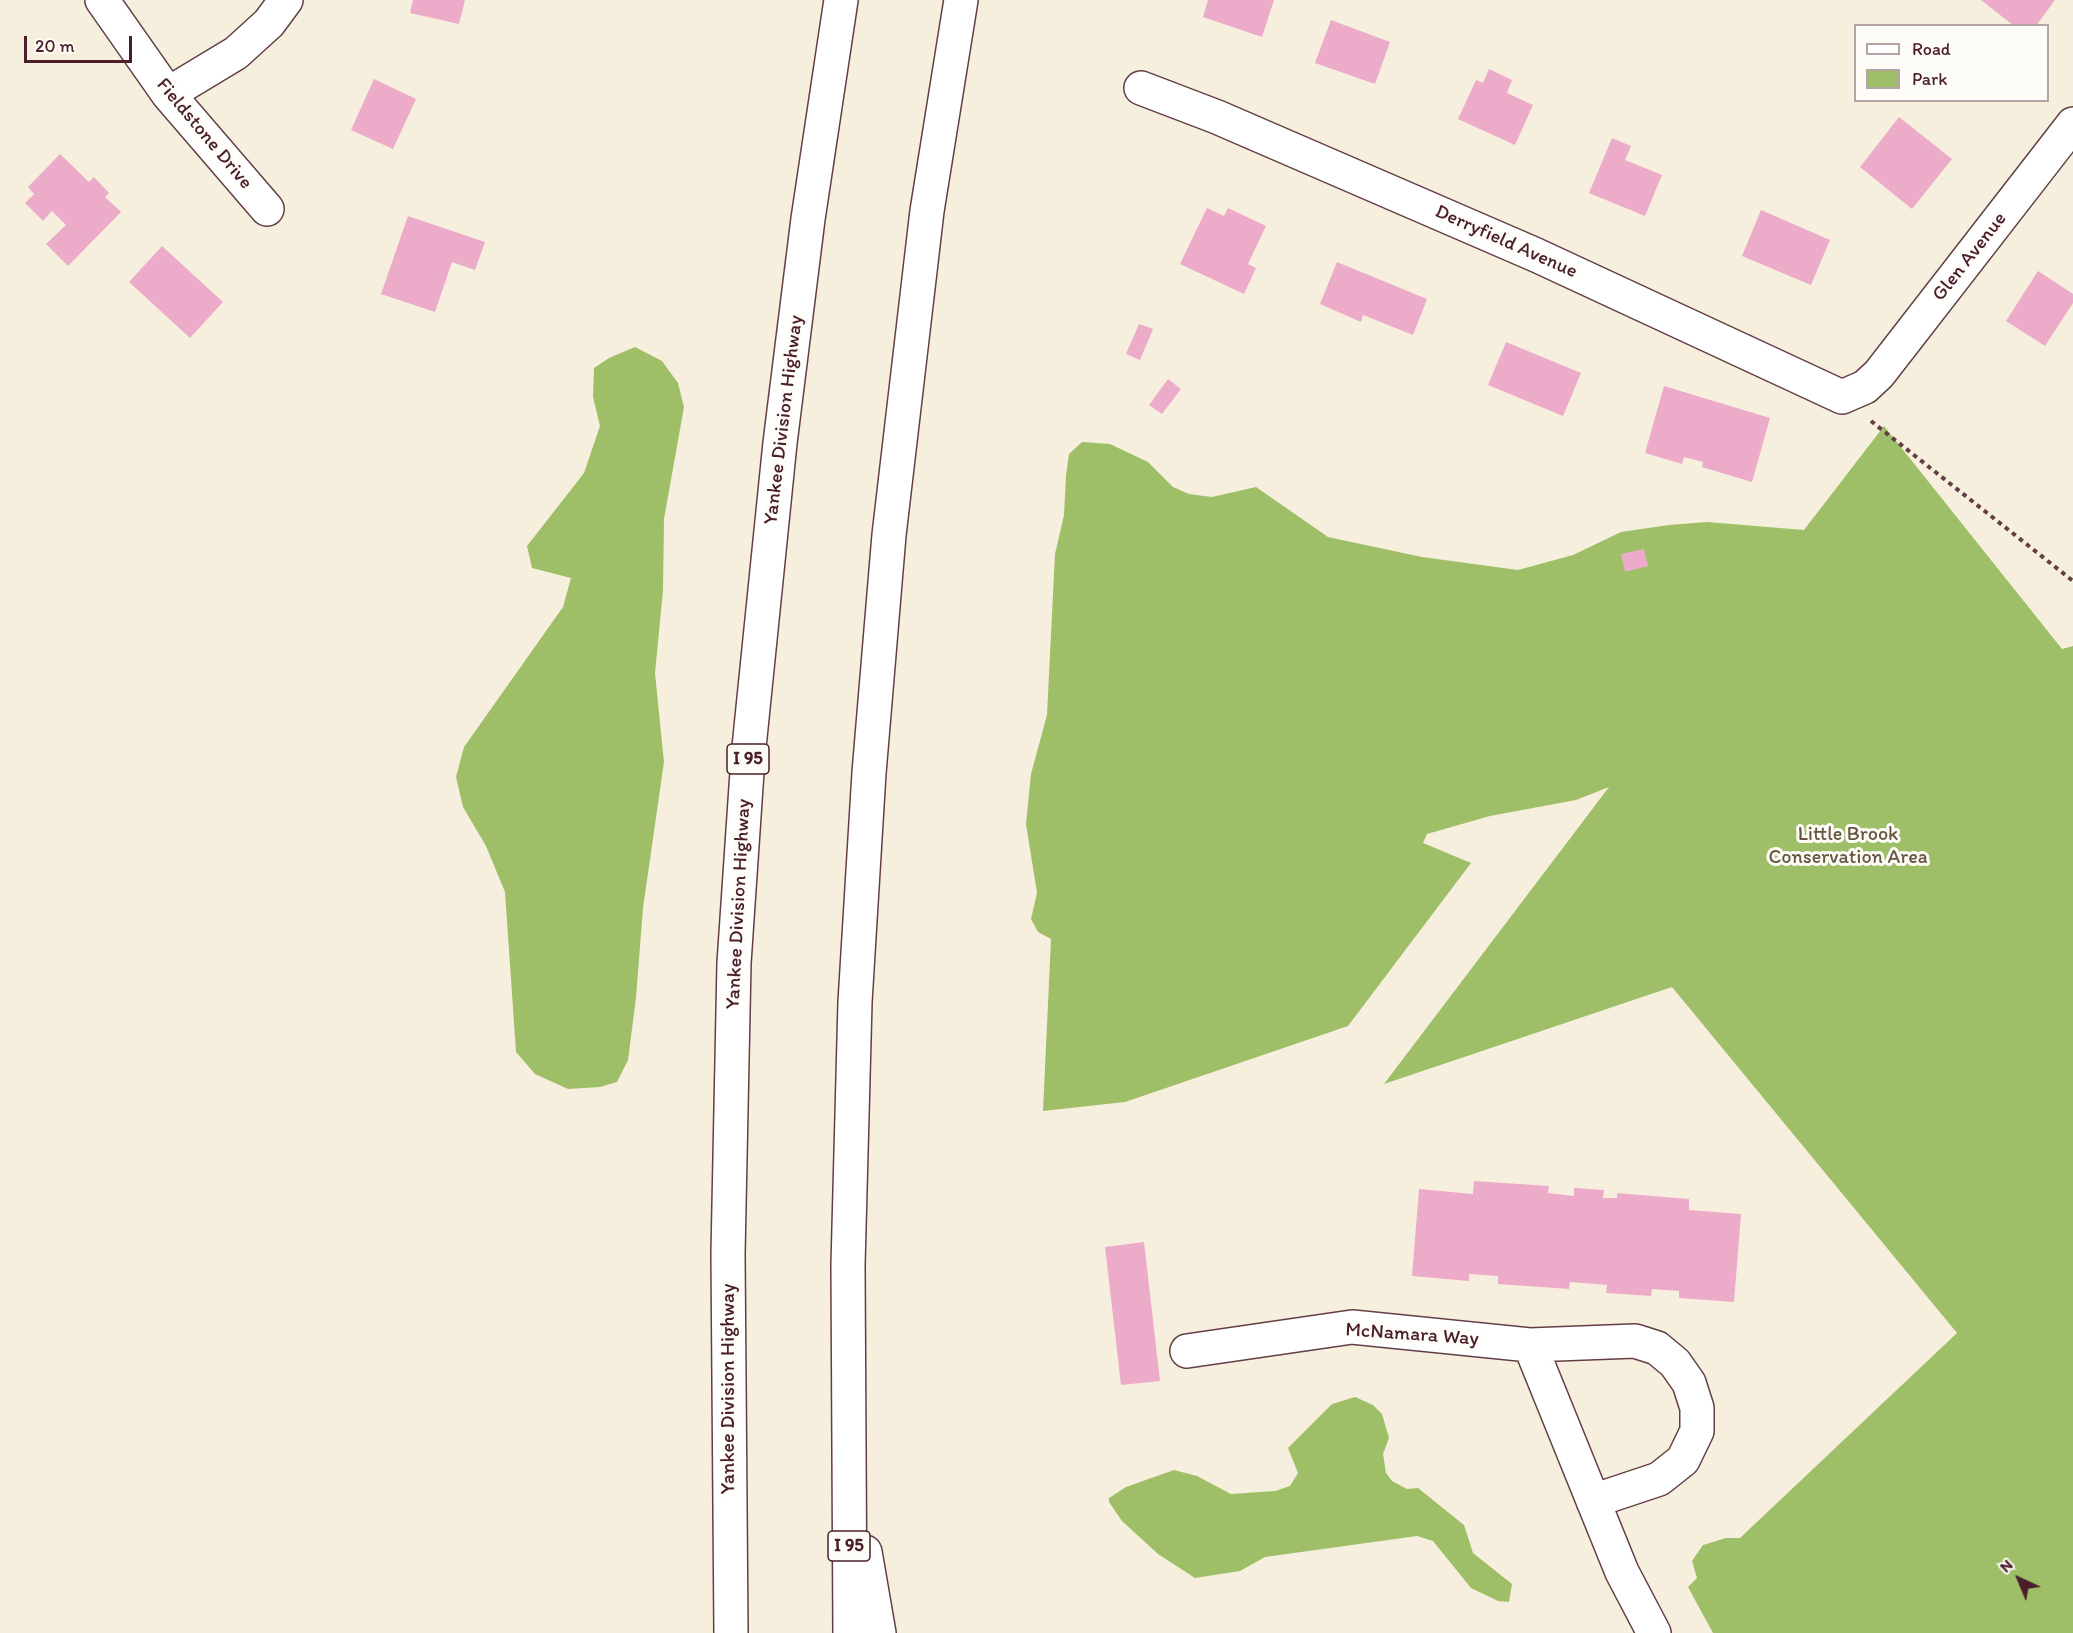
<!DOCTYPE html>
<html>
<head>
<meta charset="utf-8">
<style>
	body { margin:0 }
	#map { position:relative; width:2073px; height:1633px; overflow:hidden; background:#f7efdd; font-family:Itim,sans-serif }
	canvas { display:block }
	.legend { position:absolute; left:1854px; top:24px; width:195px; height:78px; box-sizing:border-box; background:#fdfcf7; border:2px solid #b5a4a5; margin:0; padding:8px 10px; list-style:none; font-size:18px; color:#4a1f2b }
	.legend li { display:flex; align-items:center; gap:12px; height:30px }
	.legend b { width:30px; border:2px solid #b5a4a5 }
	.north { position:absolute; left:1989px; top:1549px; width:60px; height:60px; -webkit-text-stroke:4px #fdfcf7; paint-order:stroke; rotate:316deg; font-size:16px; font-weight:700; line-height:24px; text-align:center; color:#4a1f2b }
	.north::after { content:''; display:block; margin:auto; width:21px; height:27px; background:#4a1f2b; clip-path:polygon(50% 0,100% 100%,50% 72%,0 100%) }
	.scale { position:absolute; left:24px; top:36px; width:108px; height:27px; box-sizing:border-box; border:3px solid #4a1f2b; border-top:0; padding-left:8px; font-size:18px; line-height:21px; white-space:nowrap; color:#4a1f2b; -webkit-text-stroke:4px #fdfcf7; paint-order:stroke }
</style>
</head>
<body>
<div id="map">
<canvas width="2073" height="1633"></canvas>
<ul class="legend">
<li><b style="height:8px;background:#fff"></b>Road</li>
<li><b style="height:16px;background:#9ebf68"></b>Park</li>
</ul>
<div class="north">N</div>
<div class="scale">20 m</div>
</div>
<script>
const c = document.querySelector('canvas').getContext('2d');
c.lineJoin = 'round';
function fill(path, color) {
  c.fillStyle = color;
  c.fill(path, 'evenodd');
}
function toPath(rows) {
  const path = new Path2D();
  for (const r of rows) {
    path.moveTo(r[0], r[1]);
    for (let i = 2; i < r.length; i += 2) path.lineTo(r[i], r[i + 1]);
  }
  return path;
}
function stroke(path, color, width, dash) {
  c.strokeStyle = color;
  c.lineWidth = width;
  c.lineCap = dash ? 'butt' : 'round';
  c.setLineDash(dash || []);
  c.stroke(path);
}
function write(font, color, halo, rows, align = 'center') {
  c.font = font + ' Itim,sans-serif';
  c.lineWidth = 6;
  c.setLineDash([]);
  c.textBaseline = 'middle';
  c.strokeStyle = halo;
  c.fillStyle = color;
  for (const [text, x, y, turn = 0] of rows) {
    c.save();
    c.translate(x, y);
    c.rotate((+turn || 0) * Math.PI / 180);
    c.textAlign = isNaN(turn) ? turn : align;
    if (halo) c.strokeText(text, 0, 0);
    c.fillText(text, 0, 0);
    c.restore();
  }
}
const green = toPath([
	[635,347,662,361,678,383,684,407,664,519,663,591,655,673,664,762,643,908,636,998,628,1060,617,1082,600,1087,568,1089,535,1074,516,1052,505,892,486,846,463,807,456,777,464,747,563,607,571,578,532,568,527,546,584,473,600,426,593,397,594,368,609,358],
	[1884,426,2062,649,2073,646,2073,1633,1713,1633,1688,1587,1697,1578,1692,1561,1703,1545,1726,1538,1740,1538,1957,1333,1672,987,1384,1084,1609,787,1576,800,1490,816,1427,834,1423,843,1471,863,1348,1026,1125,1102,1043,1111,1051,939,1038,932,1031,919,1037,893,1026,824,1031,774,1047,715,1055,554,1064,515,1066,475,1069,454,1082,442,1110,444,1148,462,1173,487,1189,494,1212,497,1256,487,1328,537,1422,557,1518,570,1573,555,1621,532,1669,525,1707,522,1804,530],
	[1355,1397,1373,1405,1382,1414,1389,1438,1383,1454,1386,1473,1392,1481,1407,1489,1418,1488,1464,1525,1473,1553,1512,1584,1509,1602,1498,1601,1471,1588,1433,1541,1417,1536,1265,1557,1240,1571,1195,1578,1158,1554,1122,1521,1109,1502,1109,1498,1126,1487,1174,1470,1197,1476,1231,1494,1275,1491,1290,1486,1298,1473,1288,1448,1332,1404]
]);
const building = toPath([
	[413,0,465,0,459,24,410,13],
	[1208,0,1274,0,1262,37,1203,17],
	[1981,0,2055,0,2036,26,2014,26],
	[1331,20,1390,42,1375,84,1315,63],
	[1489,69,1512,80,1507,93,1533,105,1515,145,1458,119,1476,80,1483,83],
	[374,79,416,99,393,149,351,130],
	[1899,117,1952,159,1912,209,1860,167],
	[1612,138,1631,146,1625,160,1662,175,1645,216,1589,193],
	[60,154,89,182,94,177,109,193,105,197,121,212,68,266,46,244,66,225,52,211,43,221,25,203,34,194,28,187],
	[1207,208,1224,216,1228,208,1266,226,1248,264,1256,268,1244,294,1180,264],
	[1761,210,1830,240,1811,285,1742,256],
	[408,216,485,242,475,270,452,262,435,312,381,294],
	[162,246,223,302,190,338,129,282],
	[1337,262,1427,299,1413,335,1363,315,1361,322,1320,304],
	[2038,271,2073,294,2073,303,2045,346,2006,321],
	[1139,324,1153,329,1140,360,1126,354],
	[1506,342,1581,373,1563,416,1488,385],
	[1168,379,1181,389,1162,414,1149,405],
	[1664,386,1770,418,1752,482,1702,467,1703,462,1684,457,1682,464,1645,453],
	[1644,549,1648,566,1625,572,1621,554],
	[1474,1181,1549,1186,1548,1193,1574,1196,1574,1188,1604,1190,1603,1198,1617,1198,1617,1193,1689,1199,1689,1210,1741,1214,1734,1302,1679,1298,1679,1291,1652,1289,1651,1296,1606,1293,1607,1285,1570,1282,1569,1289,1498,1284,1498,1276,1469,1274,1469,1281,1412,1276,1419,1189,1473,1194],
	[1144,1242,1160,1381,1121,1385,1105,1247]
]);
const path = toPath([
	[1871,421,2073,581]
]);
const street = toPath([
	[102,0,168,94,267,209],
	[1141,88,1217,117,1536,255,1842,397,1865,387,1879,374,2073,124],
	[168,94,236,53,269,23,286,0],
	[1530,1345,1635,1341,1657,1348,1675,1363,1689,1383,1697,1408,1697,1431,1683,1460,1659,1479,1593,1501],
	[1187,1351,1352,1327,1530,1345,1622,1572,1654,1633]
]);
const highway = toPath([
	[865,1552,879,1633],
	[731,1633,728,1254,734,963,748,757,780,443,808,219,841,0],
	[850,1633,848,1265,855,1002,869,773,889,535,910,356,927,211,961,0]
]);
const shields = [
	[748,759,42],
	[849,1546,42]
];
const shieldNames = [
	["I 95",748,759],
	["I 95",849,1546]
];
const streetNames = [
	["Fieldstone Drive",204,134,50],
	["Derryfield Avenue",1506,242,24],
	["Glen Avenue",1970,257,-52],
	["Yankee Division Highway",784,420,-83],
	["Yankee Division Highway",739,904,-87],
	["McNamara Way",1412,1335,4],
	["Yankee Division Highway",729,1389,-90]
];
const parkNames = [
	["Little Brook",1848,835],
	["Conservation Area",1848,858]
];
fill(green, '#9ebf68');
fill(building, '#ecacc9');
stroke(street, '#643e46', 36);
stroke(highway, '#643e46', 36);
stroke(path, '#643e46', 4, [4.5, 4.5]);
stroke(street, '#fff', 33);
stroke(highway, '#fff', 33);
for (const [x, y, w] of shields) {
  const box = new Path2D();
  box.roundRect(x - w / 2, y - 15, w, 30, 4.5);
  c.fillStyle = '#fdfcf7';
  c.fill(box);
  stroke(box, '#4a1f2b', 1.5);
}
write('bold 18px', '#4a1f2b', null, shieldNames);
write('20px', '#4a1f2b', '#fdfcf7', streetNames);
write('20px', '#675740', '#fdfcf7', parkNames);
</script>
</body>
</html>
